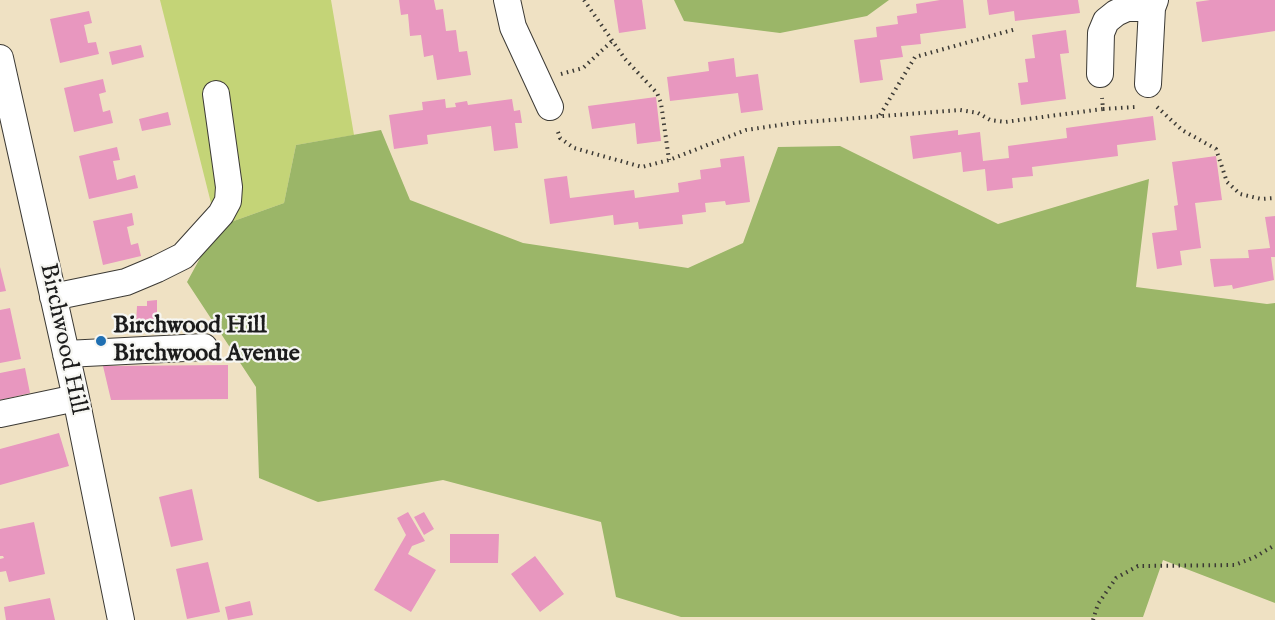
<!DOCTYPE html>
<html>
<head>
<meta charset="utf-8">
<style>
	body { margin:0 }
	canvas { display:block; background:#efe1c3 }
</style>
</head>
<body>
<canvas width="1275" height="620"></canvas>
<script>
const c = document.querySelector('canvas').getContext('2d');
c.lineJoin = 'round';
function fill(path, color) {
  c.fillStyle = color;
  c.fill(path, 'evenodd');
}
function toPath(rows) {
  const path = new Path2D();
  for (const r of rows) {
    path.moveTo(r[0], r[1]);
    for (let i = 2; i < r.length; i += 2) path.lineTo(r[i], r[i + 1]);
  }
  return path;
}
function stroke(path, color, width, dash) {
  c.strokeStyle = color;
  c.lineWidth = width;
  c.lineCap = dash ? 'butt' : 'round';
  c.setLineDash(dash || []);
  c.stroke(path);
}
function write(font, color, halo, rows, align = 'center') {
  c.font = font + ' "IM FELL English",serif';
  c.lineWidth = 4.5;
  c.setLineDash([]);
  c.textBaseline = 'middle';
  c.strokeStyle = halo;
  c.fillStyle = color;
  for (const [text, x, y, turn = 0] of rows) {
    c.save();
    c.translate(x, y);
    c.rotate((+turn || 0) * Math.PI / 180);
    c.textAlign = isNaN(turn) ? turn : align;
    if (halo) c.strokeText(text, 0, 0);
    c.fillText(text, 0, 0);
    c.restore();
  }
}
const green = toPath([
	[160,0,331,0,354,135,296,145,284,203,217,227]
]);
const forest = toPath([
	[674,0,889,0,867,16,780,33,684,21],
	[381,130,410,200,523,243,688,268,743,243,778,147,840,146,998,224,1149,179,1136,287,1267,304,1275,303,1275,603,1163,560,1143,617,681,617,616,597,601,522,443,480,318,502,259,478,256,387,187,282,217,227,284,203,296,145]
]);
const building = toPath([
	[399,0,434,0,436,10,443,9,446,31,456,30,459,52,467,51,471,75,437,80,433,55,424,57,421,35,410,36,408,14,401,15],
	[614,0,642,0,646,29,619,33],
	[940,0,963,0,966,28,920,34,921,44,901,46,903,57,880,60,883,80,860,83,854,40,877,37,876,27,898,24,897,16,917,13,916,4],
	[987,0,1078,0,1080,13,1015,21,1014,11,989,15],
	[1210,0,1275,0,1275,31,1202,42,1196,2],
	[89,11,92,23,84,25,88,43,96,42,99,54,60,63,50,19],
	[1066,30,1069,53,1060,54,1066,99,1021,105,1018,83,1028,82,1025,59,1035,58,1032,35],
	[141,45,144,57,112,65,109,52],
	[734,58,736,77,758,74,763,110,741,113,738,93,670,101,667,77,709,71,708,62],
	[103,79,106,92,99,94,103,112,110,110,113,123,74,132,64,88],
	[656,97,661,141,637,144,635,123,592,129,588,106],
	[445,99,446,108,456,107,455,103,467,101,468,105,512,99,514,111,520,110,522,123,515,123,518,148,494,151,491,126,427,135,428,144,394,149,389,115,423,110,422,102],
	[168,112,171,125,142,131,139,119],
	[1153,116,1156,140,1117,145,1118,156,1032,167,1033,176,1012,178,1013,188,987,191,985,169,963,172,961,152,913,159,910,136,958,130,958,135,980,132,983,161,1009,158,1008,146,1067,138,1066,128],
	[117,147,120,160,113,161,117,180,135,175,138,188,89,199,79,156],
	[744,156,750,202,726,205,725,201,705,203,706,212,682,215,683,224,639,229,638,222,614,225,613,215,550,224,544,179,567,176,570,198,634,190,635,198,679,192,678,183,701,179,700,170,721,167,720,159],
	[1216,156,1222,200,1195,203,1201,248,1180,251,1182,265,1157,269,1152,233,1177,230,1174,206,1178,205,1172,162],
	[132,213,134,225,127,227,131,245,138,243,141,256,103,265,93,221],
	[1275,216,1275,257,1271,257,1274,280,1233,289,1232,285,1214,287,1210,259,1249,258,1248,250,1270,248,1265,217],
	[0,267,6,291,0,292],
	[157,300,157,321,147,321,147,325,136,325,137,306,147,306,147,301],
	[10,308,21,359,0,363,0,310],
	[228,365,228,399,111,400,103,366],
	[25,368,30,393,0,400,0,373],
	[59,433,69,466,0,485,0,449],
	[192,489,203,540,171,547,159,497],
	[408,512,425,541,412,546,408,554,436,570,411,612,374,590,406,535,397,518],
	[424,512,434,529,424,535,414,517],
	[34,522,45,574,9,582,6,571,0,572,0,559,4,558,3,556,0,556,0,529],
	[450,534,499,534,498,563,450,563],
	[535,556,564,594,540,612,511,574],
	[208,562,220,612,187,619,176,569],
	[50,598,55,620,6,620,4,607],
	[250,601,253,615,228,620,225,607]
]);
const path = toPath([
	[584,0,625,59,657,93,661,103,669,160],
	[561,74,583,68,612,41],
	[1157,107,1182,130,1216,149,1227,182,1240,194,1261,199,1275,198],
	[1103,109,1135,107],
	[880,115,915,57,1016,29],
	[558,132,560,138,574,148,642,167,669,160,746,130,793,123,960,110,978,113,990,120,1005,122,1103,109,1102,98],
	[1093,620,1098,604,1116,578,1138,566,1235,565,1255,557,1275,545]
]);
const minor = toPath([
	[507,0,513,27,550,107],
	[0,58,76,398,121,620],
	[1100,74,1101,33,1106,21,1116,13,1127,8,1152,8],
	[1148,84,1152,8,1155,0],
	[53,297,126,282,157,269,183,256,221,214,228,201,229,187,216,94],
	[66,354,204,347],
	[0,414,76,398]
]);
const markers = [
	[101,341,6,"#1f6fb2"]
];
const poiNames = [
	["Birchwood Hill",113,327],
	["Birchwood Avenue",113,355]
];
const streetNames = [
	["Birchwood Hill",62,339,78]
];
fill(green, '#c4d477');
fill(forest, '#9bb668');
fill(building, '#e897bf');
stroke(minor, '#3c3a35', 28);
stroke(path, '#3c3a35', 4, [1.5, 4.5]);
stroke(minor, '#fff', 26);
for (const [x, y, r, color] of markers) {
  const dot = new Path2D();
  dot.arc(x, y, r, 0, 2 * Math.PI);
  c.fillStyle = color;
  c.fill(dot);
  stroke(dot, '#f6f6f2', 2);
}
write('bold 24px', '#1c1c1c', '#f6f6f2', poiNames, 'left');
write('24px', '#1c1c1c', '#f6f6f2', streetNames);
</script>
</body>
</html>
